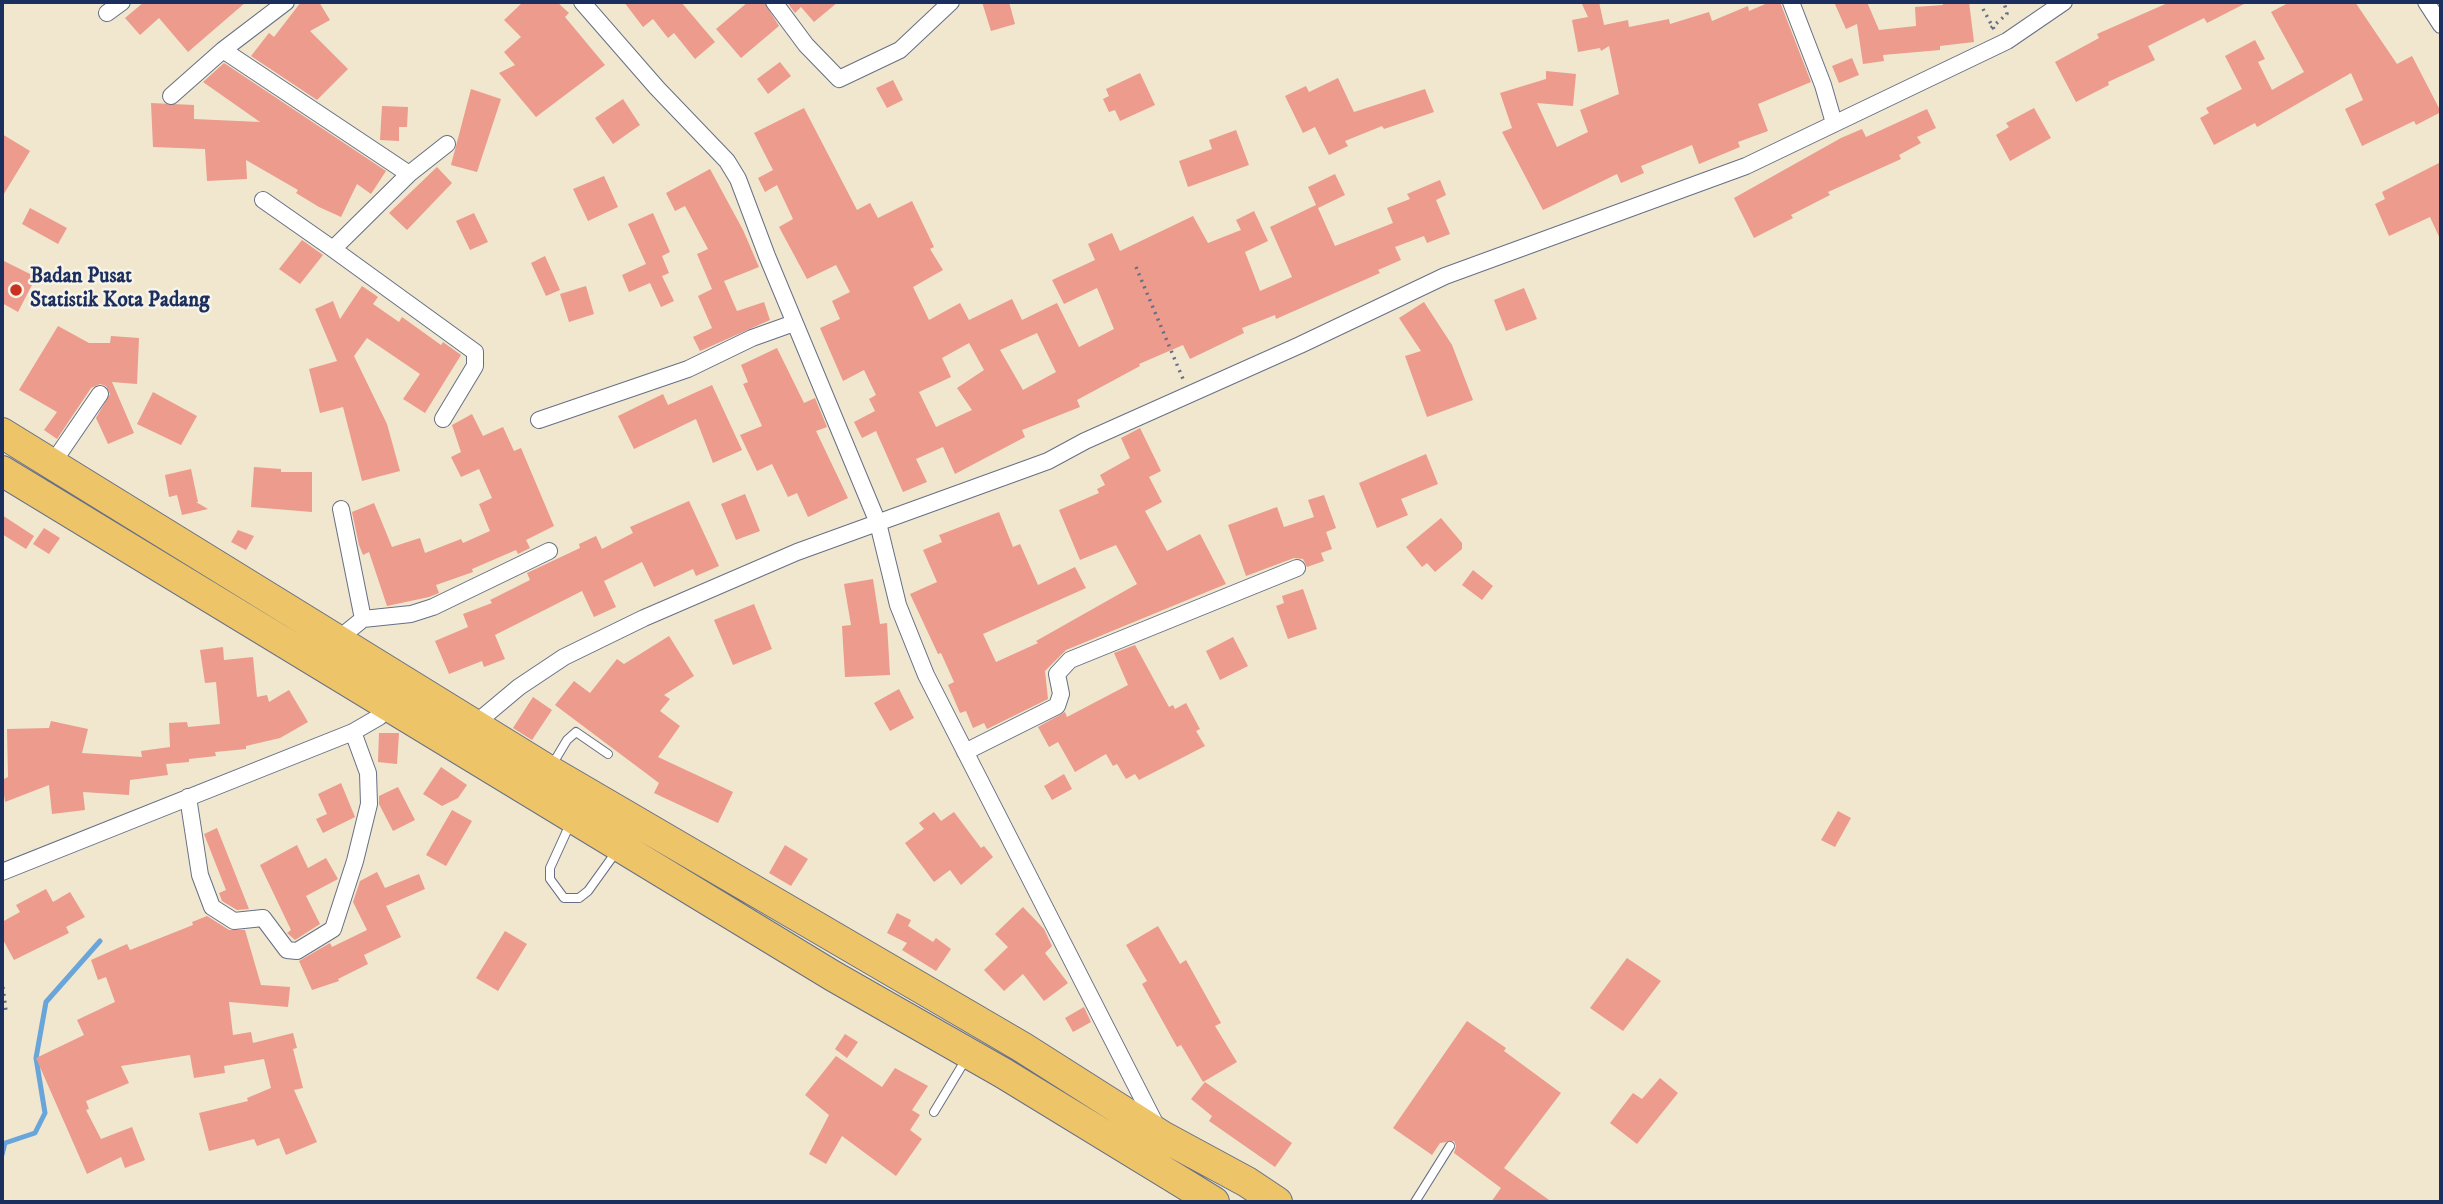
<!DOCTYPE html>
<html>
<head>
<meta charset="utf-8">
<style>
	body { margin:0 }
	#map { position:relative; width:2443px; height:1204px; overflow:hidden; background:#f0e7ce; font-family:"IM FELL DW Pica",serif }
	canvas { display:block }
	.frame { position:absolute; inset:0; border:4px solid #1b2f5e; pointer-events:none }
</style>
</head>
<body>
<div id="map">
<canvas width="2443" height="1204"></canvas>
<div class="frame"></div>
</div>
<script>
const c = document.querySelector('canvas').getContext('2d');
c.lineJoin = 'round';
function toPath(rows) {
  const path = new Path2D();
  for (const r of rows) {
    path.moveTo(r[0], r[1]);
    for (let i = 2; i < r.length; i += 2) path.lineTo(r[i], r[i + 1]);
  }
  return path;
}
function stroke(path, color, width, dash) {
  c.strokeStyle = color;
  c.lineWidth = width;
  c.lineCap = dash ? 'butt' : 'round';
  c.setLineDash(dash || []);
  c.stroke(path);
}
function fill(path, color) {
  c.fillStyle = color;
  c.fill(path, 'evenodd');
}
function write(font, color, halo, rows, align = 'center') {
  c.font = font + ' "IM FELL DW Pica",serif';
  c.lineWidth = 5;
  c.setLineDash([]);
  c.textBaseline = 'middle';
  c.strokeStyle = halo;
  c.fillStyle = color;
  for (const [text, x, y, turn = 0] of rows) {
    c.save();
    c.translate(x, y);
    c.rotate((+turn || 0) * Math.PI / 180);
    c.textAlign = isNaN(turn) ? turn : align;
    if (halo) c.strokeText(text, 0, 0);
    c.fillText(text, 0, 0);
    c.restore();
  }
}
const stream = toPath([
	[2,1155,5,1143,35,1133,45,1113,36,1058,46,1002,100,941]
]);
const building = toPath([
	[144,2,246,2,188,52,159,18,140,35,125,18],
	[301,2,319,2,330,20,310,31,348,69,317,100,251,56,269,33,274,37],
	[523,2,557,2,569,13,565,17,605,65,536,117,499,73,515,65,504,52,521,37,504,20],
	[624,2,681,2,715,42,695,59,674,33,668,38,653,19,643,27],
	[748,2,764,2,779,26,741,58,716,29],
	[787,2,838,2,814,22,801,7,795,13],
	[982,2,1009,2,1015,24,991,31],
	[1581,2,1599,2,1604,25,1628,20,1629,27,1669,19,1670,24,1709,12,1712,21,1748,6,1749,11,1770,2,1780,2,1811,82,1758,104,1768,131,1738,142,1740,147,1699,164,1692,145,1641,166,1644,173,1621,183,1617,174,1543,210,1502,132,1512,128,1500,93,1546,79,1546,71,1576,74,1573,106,1537,103,1557,147,1588,132,1580,110,1619,94,1609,46,1601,51,1600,48,1578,52,1572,20,1588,17],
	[1834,2,1867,2,1879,30,1916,26,1915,7,1943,5,1943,2,1969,2,1974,42,1940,46,1940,50,1883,55,1884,61,1863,64,1857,24,1846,29],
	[2170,2,2248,2,2207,23,2204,18,2148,46,2155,60,2108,82,2109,85,2076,102,2055,62,2099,38,2097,34],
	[2290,2,2355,2,2397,64,2412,56,2441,112,2416,125,2414,121,2362,146,2345,109,2363,100,2351,73,2257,127,2255,123,2214,145,2200,118,2209,113,2206,108,2242,89,2225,56,2255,40,2265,59,2258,62,2272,90,2304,72,2271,12],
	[1852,58,1859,75,1839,83,1832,66],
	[780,62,791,76,768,94,757,79],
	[224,63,386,171,371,194,357,184,341,217,319,207,296,193,298,190,246,160,247,179,207,181,205,149,153,147,151,103,194,105,194,119,260,122,203,82],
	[1140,73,1155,105,1120,121,1115,110,1109,112,1103,99,1109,96,1106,89],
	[1338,78,1354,112,1425,89,1434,112,1384,129,1382,126,1345,141,1348,146,1329,155,1315,127,1303,133,1285,96,1306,86,1309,92],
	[893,80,903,100,887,108,876,88],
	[471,89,501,99,477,172,451,165],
	[623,99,640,125,613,144,595,118],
	[382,106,408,107,407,127,399,127,399,141,380,140],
	[804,108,857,210,870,203,878,218,912,201,934,247,930,249,943,270,913,287,929,320,960,303,969,320,1012,299,1022,320,1057,303,1079,347,1114,329,1097,288,1064,304,1052,280,1095,260,1088,244,1112,233,1120,251,1193,216,1208,243,1241,230,1236,220,1254,211,1268,241,1245,252,1260,291,1292,277,1270,227,1316,205,1308,187,1335,174,1345,195,1318,208,1335,246,1393,223,1387,208,1410,199,1407,194,1440,180,1446,195,1436,200,1450,234,1427,243,1424,236,1395,247,1401,260,1378,270,1380,273,1276,319,1275,315,1242,328,1244,333,1190,359,1183,345,1139,364,1140,366,1077,400,1080,407,1022,430,1025,437,955,474,943,447,916,459,927,482,903,492,876,431,862,438,854,422,875,411,869,399,876,395,864,370,843,381,820,328,840,319,832,301,850,292,836,265,807,279,779,227,793,219,777,185,765,192,758,178,773,170,754,133],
	[1037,333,1056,372,1023,390,1000,350],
	[969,343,984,370,957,388,972,410,936,427,919,392,951,377,942,358],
	[2034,108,2051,138,2010,161,1996,135,2009,127,2006,123],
	[1927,109,1936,128,1917,137,1921,143,1899,155,1901,159,1828,192,1830,195,1791,215,1793,218,1754,238,1734,198,1841,138,1862,129,1866,137],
	[1236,130,1249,165,1188,187,1179,161,1212,149,1209,140],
	[2,134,30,151,2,197],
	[2441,162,2441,241,2430,217,2389,236,2375,204,2385,199,2382,192],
	[437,167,452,183,407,230,389,213],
	[710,169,743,230,759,267,724,281,737,311,764,302,770,320,700,351,693,337,712,328,698,296,712,289,697,254,708,249,685,206,675,211,666,193],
	[604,176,618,207,588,221,573,189],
	[30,208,67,228,58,244,22,224],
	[474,213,488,242,470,250,456,221],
	[653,213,670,252,662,256,669,273,662,276,674,301,661,307,650,283,629,292,622,275,646,264,628,224],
	[302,240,323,255,300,284,279,269],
	[545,256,560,290,546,296,531,263],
	[2,260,36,277,18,312,2,303],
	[362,286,378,297,373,304,399,322,402,317,441,345,443,342,461,355,425,413,403,399,420,374,367,338,354,356,387,424,400,471,362,481,343,407,320,413,309,369,337,361,315,309,333,301,340,319],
	[586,286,594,314,569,322,560,294],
	[1524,288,1537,319,1506,331,1494,300],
	[1424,302,1452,345,1473,400,1427,417,1405,356,1421,351,1399,318],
	[58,326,89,343,110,343,111,336,139,338,137,384,112,382,134,433,108,444,96,418,110,394,106,386,100,384,91,388,57,439,44,430,57,412,19,390],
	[777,348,804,403,815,398,827,427,816,431,848,498,808,517,797,493,788,497,772,464,757,471,740,435,762,426,743,384,748,382,741,365],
	[712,385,742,450,713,463,696,419,634,449,618,416,663,394,668,405],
	[153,392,197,416,181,445,137,424],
	[472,414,483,436,503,427,514,451,521,448,554,526,526,540,530,548,518,554,516,550,472,569,473,572,436,585,439,593,429,597,387,606,369,552,363,555,359,545,352,512,374,503,392,547,420,538,425,553,461,539,463,543,490,531,479,504,492,498,479,469,461,477,451,457,461,452,452,425],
	[1140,428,1161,471,1149,477,1162,502,1145,511,1167,551,1200,534,1226,584,1066,650,1045,671,1048,699,987,729,984,723,973,728,966,711,960,713,948,685,954,682,941,653,938,654,910,594,937,582,923,550,942,542,939,535,999,512,1013,547,1020,544,1038,585,1075,567,1086,588,983,634,996,662,1038,643,1036,641,1137,584,1116,545,1080,560,1059,510,1099,493,1097,489,1105,485,1100,475,1130,458,1121,438],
	[1426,454,1438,484,1401,499,1408,515,1377,528,1359,483],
	[254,467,281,469,281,472,312,472,312,512,251,507],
	[191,469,198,502,196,502,208,509,182,515,177,495,169,497,165,475],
	[745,494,760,531,736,540,721,504],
	[1324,495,1336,528,1326,532,1332,549,1321,553,1324,561,1307,567,1303,559,1294,558,1246,576,1228,525,1277,507,1284,527,1314,517,1308,500],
	[689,501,719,566,696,576,693,569,654,587,642,562,604,581,616,607,594,617,582,591,495,635,505,659,484,667,482,661,449,674,435,641,468,627,463,614,492,603,490,600,530,580,527,573,580,548,579,544,596,536,602,549,633,533,630,527],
	[2,515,34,536,26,549,2,534],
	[1441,518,1462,543,1462,549,1435,572,1427,563,1422,567,1406,547],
	[44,528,60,538,49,554,33,544],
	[238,530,254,536,246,550,231,542],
	[1473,570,1493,586,1482,600,1462,585],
	[873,579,880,624,887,623,890,675,845,677,842,626,851,625,844,584],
	[1303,589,1317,629,1288,639,1276,606,1284,603,1282,596],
	[754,604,772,649,733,665,714,620],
	[669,636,694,676,664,695,670,699,660,711,680,726,658,757,733,792,718,823,654,793,659,783,555,705,574,681,590,693,617,659,624,664],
	[1233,637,1248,666,1220,680,1206,651],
	[1135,645,1169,707,1173,705,1175,709,1186,703,1200,729,1196,731,1205,746,1139,780,1135,774,1126,779,1117,764,1113,766,1106,754,1075,772,1058,742,1049,747,1038,727,1065,712,1067,717,1128,685,1114,653],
	[223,647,224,660,253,657,257,697,267,695,269,702,289,690,308,722,280,738,246,746,246,749,215,752,216,756,189,759,189,762,166,764,168,775,130,780,129,795,83,792,85,810,52,814,49,785,5,802,2,780,8,777,7,729,49,728,51,721,88,729,82,753,142,757,141,751,170,747,169,723,187,722,188,727,220,724,216,682,205,683,200,650],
	[899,689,914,718,890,731,874,703],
	[533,697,552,710,532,740,513,728],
	[379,733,399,733,397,764,378,762],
	[441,767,467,785,458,798,442,806,423,794],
	[1064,774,1072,789,1052,800,1044,786],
	[341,783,355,817,323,833,316,819,327,814,318,794],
	[398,787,415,820,393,831,379,804,379,796],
	[452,810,472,821,446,866,426,855],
	[1838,811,1851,818,1835,847,1821,840],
	[934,812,941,821,954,812,981,848,984,846,993,857,961,885,950,870,934,882,905,843,924,829,919,823],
	[217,828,249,909,237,910,222,901,219,893,226,890,204,834],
	[297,845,308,868,326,858,338,879,306,896,320,924,295,940,287,933,291,930,260,865],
	[785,845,808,859,791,886,769,873],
	[377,872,385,888,419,874,425,889,386,906,401,937,364,955,368,964,338,979,339,981,312,990,299,961,330,943,332,947,367,930,353,902,360,881],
	[46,889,53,902,70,892,85,917,66,927,69,933,14,960,2,938,2,922,20,912,16,905],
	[1023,907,1044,929,1052,946,1045,953,1068,983,1044,1001,1023,974,1004,991,984,970,1008,947,995,934],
	[897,913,911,920,908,926,933,942,936,938,951,949,936,971,902,950,907,943,887,933],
	[207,916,229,930,245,930,261,985,290,987,288,1007,229,1002,233,1035,251,1032,253,1043,293,1033,297,1048,293,1049,303,1088,294,1090,317,1142,286,1155,279,1138,257,1146,254,1139,209,1151,199,1113,248,1101,247,1098,271,1088,264,1059,224,1066,225,1073,194,1078,190,1055,121,1066,129,1083,86,1101,89,1109,86,1110,101,1139,132,1127,145,1160,125,1168,121,1157,87,1174,36,1058,84,1035,77,1020,115,1002,106,977,98,980,91,960,127,944,130,950,193,925,192,922],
	[1158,926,1180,964,1186,960,1221,1023,1215,1026,1237,1062,1203,1082,1181,1045,1177,1047,1142,984,1147,981,1126,945],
	[505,931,527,944,498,991,476,978],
	[1627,958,1661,981,1623,1031,1590,1008],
	[1084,1007,1091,1022,1073,1032,1065,1018],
	[1467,1021,1506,1048,1504,1051,1561,1093,1504,1168,1552,1202,1491,1202,1501,1188,1454,1153,1456,1146,1454,1141,1440,1143,1432,1155,1393,1128],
	[845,1034,858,1042,847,1058,835,1049],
	[836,1056,882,1087,895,1068,928,1086,912,1110,920,1115,910,1130,922,1139,896,1176,842,1136,826,1164,809,1154,829,1115,805,1095],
	[1660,1078,1678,1093,1637,1144,1610,1123,1633,1093,1642,1099],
	[1205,1082,1292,1143,1275,1167,1209,1121,1212,1116,1191,1099]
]);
const path = toPath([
	[1983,9,1995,31],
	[1991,28,2007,14,2004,2],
	[1136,267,1183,379],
	[2,980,6,1011,2,1013]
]);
const lane = toPath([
	[552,765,567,740,576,732,608,754],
	[570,824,550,868,550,879,564,898,579,898,588,891,616,852],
	[934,1112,966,1059],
	[1415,1202,1450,1146]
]);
const street = toPath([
	[582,2,657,88,727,161,738,179,767,256,878,523,898,605,926,675,1157,1127],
	[774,2,806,45,839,79,900,50,951,2],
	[1791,2,1823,85,1834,123],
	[2426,2,2441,25],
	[107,13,122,2],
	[223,50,409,174,333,249,475,352,475,366,443,419],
	[171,96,223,50,286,2],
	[409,174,447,144],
	[263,200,333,249],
	[539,420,688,369,752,338,794,323],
	[52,464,100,394],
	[341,509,363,619],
	[337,640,363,619,411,614,433,607,549,551],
	[476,723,519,687,564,657,644,618,797,552,1048,461,1085,441,1300,345,1445,276,1746,166,2007,41,2064,2],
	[965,752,1057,706,1061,694,1057,674,1070,660,1297,568],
	[188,797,200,875,212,907,234,921,263,918,287,950,297,951,333,929,355,861,369,804,368,773,353,732],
	[2,872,353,732,379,717,388,706]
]);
const highway = toPath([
	[2,433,548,770,1022,1047,1162,1136,1247,1182,1277,1202],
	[2,471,833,976,1003,1073,1214,1202]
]);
const markers = [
	[16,290,7,"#c8321e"]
];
const poiNames = [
	["Badan Pusat",30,278],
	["Statistik Kota Padang",30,302]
];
stroke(stream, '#6aa5da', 5);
fill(building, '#ec9b8c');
stroke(lane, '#666f85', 10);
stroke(street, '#666f85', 18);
stroke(highway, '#666f85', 32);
stroke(path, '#666f85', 3.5, [2, 5]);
stroke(lane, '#fff', 8);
stroke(street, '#fff', 16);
stroke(highway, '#eec469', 30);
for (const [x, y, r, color] of markers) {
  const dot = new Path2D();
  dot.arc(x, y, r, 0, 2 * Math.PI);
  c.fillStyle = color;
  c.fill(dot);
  stroke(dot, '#f7f3e8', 2.5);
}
write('bold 21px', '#1b2f5e', '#f7f3e8', poiNames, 'left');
</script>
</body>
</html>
